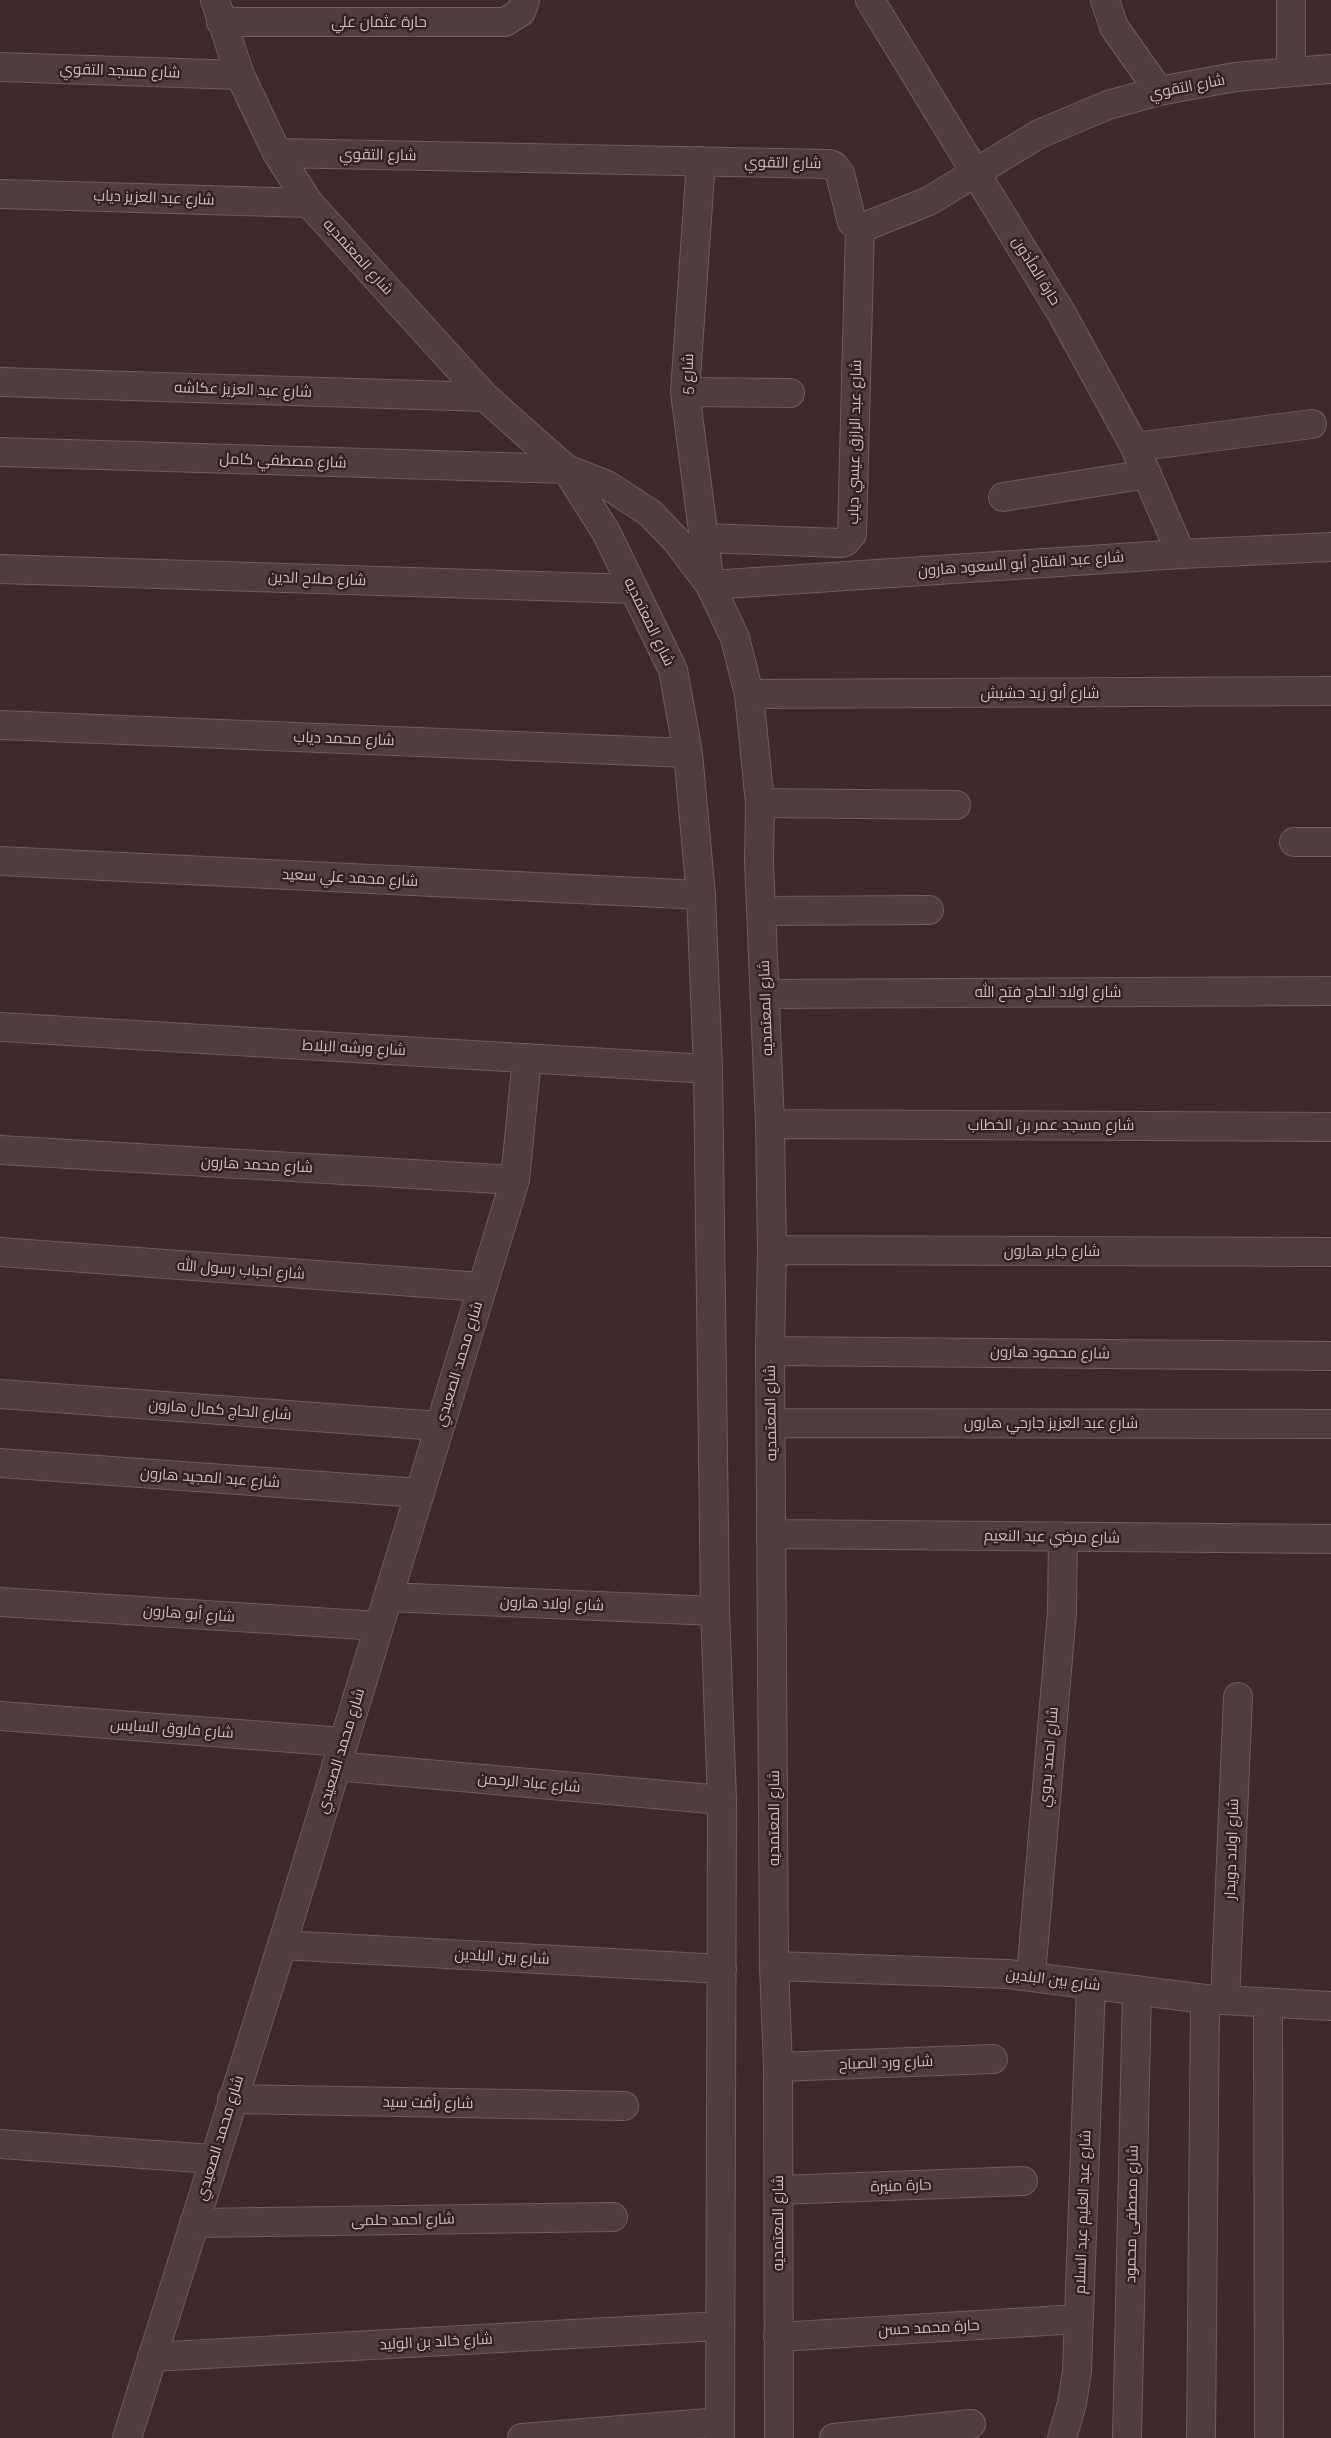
<!DOCTYPE html>
<html>
<head>
<meta charset="utf-8">
<style>
	body { margin:0 }
	canvas { display:block; background:#3f292d }
</style>
</head>
<body>
<canvas width="1331" height="2438"></canvas>
<script>
const c = document.querySelector('canvas').getContext('2d');
c.lineJoin = 'round';
function toPath(rows) {
  const path = new Path2D();
  for (const r of rows) {
    path.moveTo(r[0], r[1]);
    for (let i = 2; i < r.length; i += 2) path.lineTo(r[i], r[i + 1]);
  }
  return path;
}
function stroke(path, color, width, dash) {
  c.strokeStyle = color;
  c.lineWidth = width;
  c.lineCap = dash ? 'butt' : 'round';
  c.setLineDash(dash || []);
  c.stroke(path);
}
function write(font, color, halo, rows, align = 'center') {
  c.font = font + ' Raleway,Cairo,sans-serif';
  c.lineWidth = 5;
  c.setLineDash([]);
  c.textBaseline = 'middle';
  c.strokeStyle = halo;
  c.fillStyle = color;
  for (const [text, x, y, turn = 0] of rows) {
    c.save();
    c.translate(x, y);
    c.rotate((+turn || 0) * Math.PI / 180);
    c.textAlign = isNaN(turn) ? turn : align;
    if (halo) c.strokeText(text, 0, 0);
    c.fillText(text, 0, 0);
    c.restore();
  }
}
const street = toPath([
	[215,0,240,75,277,153,309,203,485,397,566,469,606,532,673,670,688,753,701,895,708,1069,715,1611,722,1800,720,2438],
	[870,0,1062,314,1135,447,1181,554],
	[1105,0,1114,27,1159,91],
	[1291,0,1291,71],
	[221,22,505,22,521,12,525,0],
	[0,67,240,75],
	[277,153,829,164,834,166,840,174,852,222,864,227,929,201,1039,134,1108,105,1159,91,1235,77,1331,69],
	[701,161,685,392,710,585,1181,554,1331,547],
	[0,194,309,203],
	[0,382,485,397],
	[685,392,790,393],
	[1135,447,1312,424],
	[0,452,566,469,607,485,650,513,676,540,710,585,735,638,749,694,760,803,759,862,770,1124,772,1250,770,1351,774,1966,778,2067,779,2438],
	[1003,497,1147,474],
	[705,538,840,543,845,542,852,534,860,227],
	[0,569,633,589],
	[749,694,1331,691],
	[0,725,688,753],
	[760,803,956,805],
	[1294,842,1331,842],
	[0,861,701,895],
	[763,911,929,910],
	[765,994,1331,991],
	[0,1027,708,1069],
	[770,1124,1331,1127],
	[0,1150,515,1180],
	[772,1250,1331,1252],
	[0,1252,482,1287],
	[770,1351,1331,1356],
	[0,1394,439,1426],
	[772,1423,1331,1424],
	[0,1463,420,1493],
	[772,1534,1331,1539],
	[388,1597,715,1611],
	[0,1602,379,1626],
	[0,1716,344,1742],
	[336,1766,722,1800],
	[282,1945,722,1969],
	[774,1966,1008,1974,1205,1999,1331,2006],
	[1031,1975,1062,1612,1063,1538],
	[1225,2000,1238,1697],
	[1268,2003,1269,2438],
	[778,2067,993,2059],
	[232,2099,624,2106],
	[0,2144,213,2159],
	[779,2190,1023,2181],
	[194,2223,613,2217],
	[778,2337,1079,2319],
	[152,2357,719,2326],
	[127,2438,282,1945,515,1180,527,1058],
	[522,2438,720,2422],
	[834,2438,971,2424],
	[1062,2438,1072,2403,1077,2371,1091,1984],
	[1127,2438,1137,1990],
	[1201,2438,1205,1999]
]);
const streetNames = [
	["حارة عثمان علي",379,22],
	["شارع مسجد التقوي",120,71,2],
	["شارع التقوي",1187,87,-11],
	["شارع التقوي",378,155,1],
	["شارع التقوي",783,163,1],
	["شارع عبد العزيز دياب",154,198,2],
	["شارع المعتمديه",358,257,48],
	["حارة المأذون",1036,271,58],
	["شارع 5",688,374,-88],
	["شارع عبد العزيز عكاشه",243,390,2],
	["شارع عبد الرازق عيسي دياب",855,442,-89],
	["شارع مصطفي كامل",283,461,2],
	["شارع عبد الفتاح أبو السعود هارون",1021,564,-4],
	["شارع صلاح الدين",317,579,2],
	["شارع المعتمديه",649,622,64],
	["شارع أبو زيد حشيش",1040,693],
	["شارع محمد دياب",344,739,2],
	["شارع محمد علي سعيد",350,878,3],
	["شارع اولاد الحاج فتح الله",1048,992],
	["شارع المعتمديه",766,1008,-92],
	["شارع ورشه البلاط",354,1048,3],
	["شارع مسجد عمر بن الخطاب",1051,1125],
	["شارع محمد هارون",257,1165,3],
	["شارع جابر هارون",1052,1251],
	["شارع احباب رسول الله",241,1270,4],
	["شارع محمود هارون",1050,1353,1],
	["شارع محمد الصعيدي",459,1364,-73],
	["شارع الحاج كمال هارون",220,1410,4],
	["شارع المعتمديه",771,1413,-91],
	["شارع عبد العزيز جارحي هارون",1051,1423],
	["شارع عبد المجيد هارون",210,1478,4],
	["شارع مرضي عبد النعيم",1052,1537,1],
	["شارع اولاد هارون",552,1604,2],
	["شارع أبو هارون",189,1614,4],
	["شارع فاروق السايس",172,1729,4],
	["شارع محمد الصعيدي",341,1751,-73],
	["شارع احمد بدوي",1049,1757,-85],
	["شارع عباد الرحمن",529,1783,5],
	["شارع المعتمديه",774,1818,-90],
	["شارع اولاد دويدار",1232,1849,-88],
	["شارع بين البلدين",502,1957,3],
	["شارع بين البلدين",1053,1980,7],
	["شارع ورد الصباح",886,2063,-2],
	["شارع رأفت سيد",428,2103,1],
	["شارع محمد الصعيدي",220,2138,-73],
	["حارة منيرة",901,2186,-2],
	["شارع عبد العليم عبد السلام",1083,2212,-88],
	["شارع مصطفى محمود",1132,2214,-89],
	["شارع احمد حلمى",403,2220,-1],
	["شارع المعتمديه",778,2223,-90],
	["حارة محمد حسن",929,2328,-3],
	["شارع خالد بن الوليد",436,2342,-3]
];
stroke(street, '#6d5b5e', 30);
stroke(street, '#4f3d40', 28);
write('15px', '#cababc', '#352225', streetNames);
</script>
</body>
</html>
